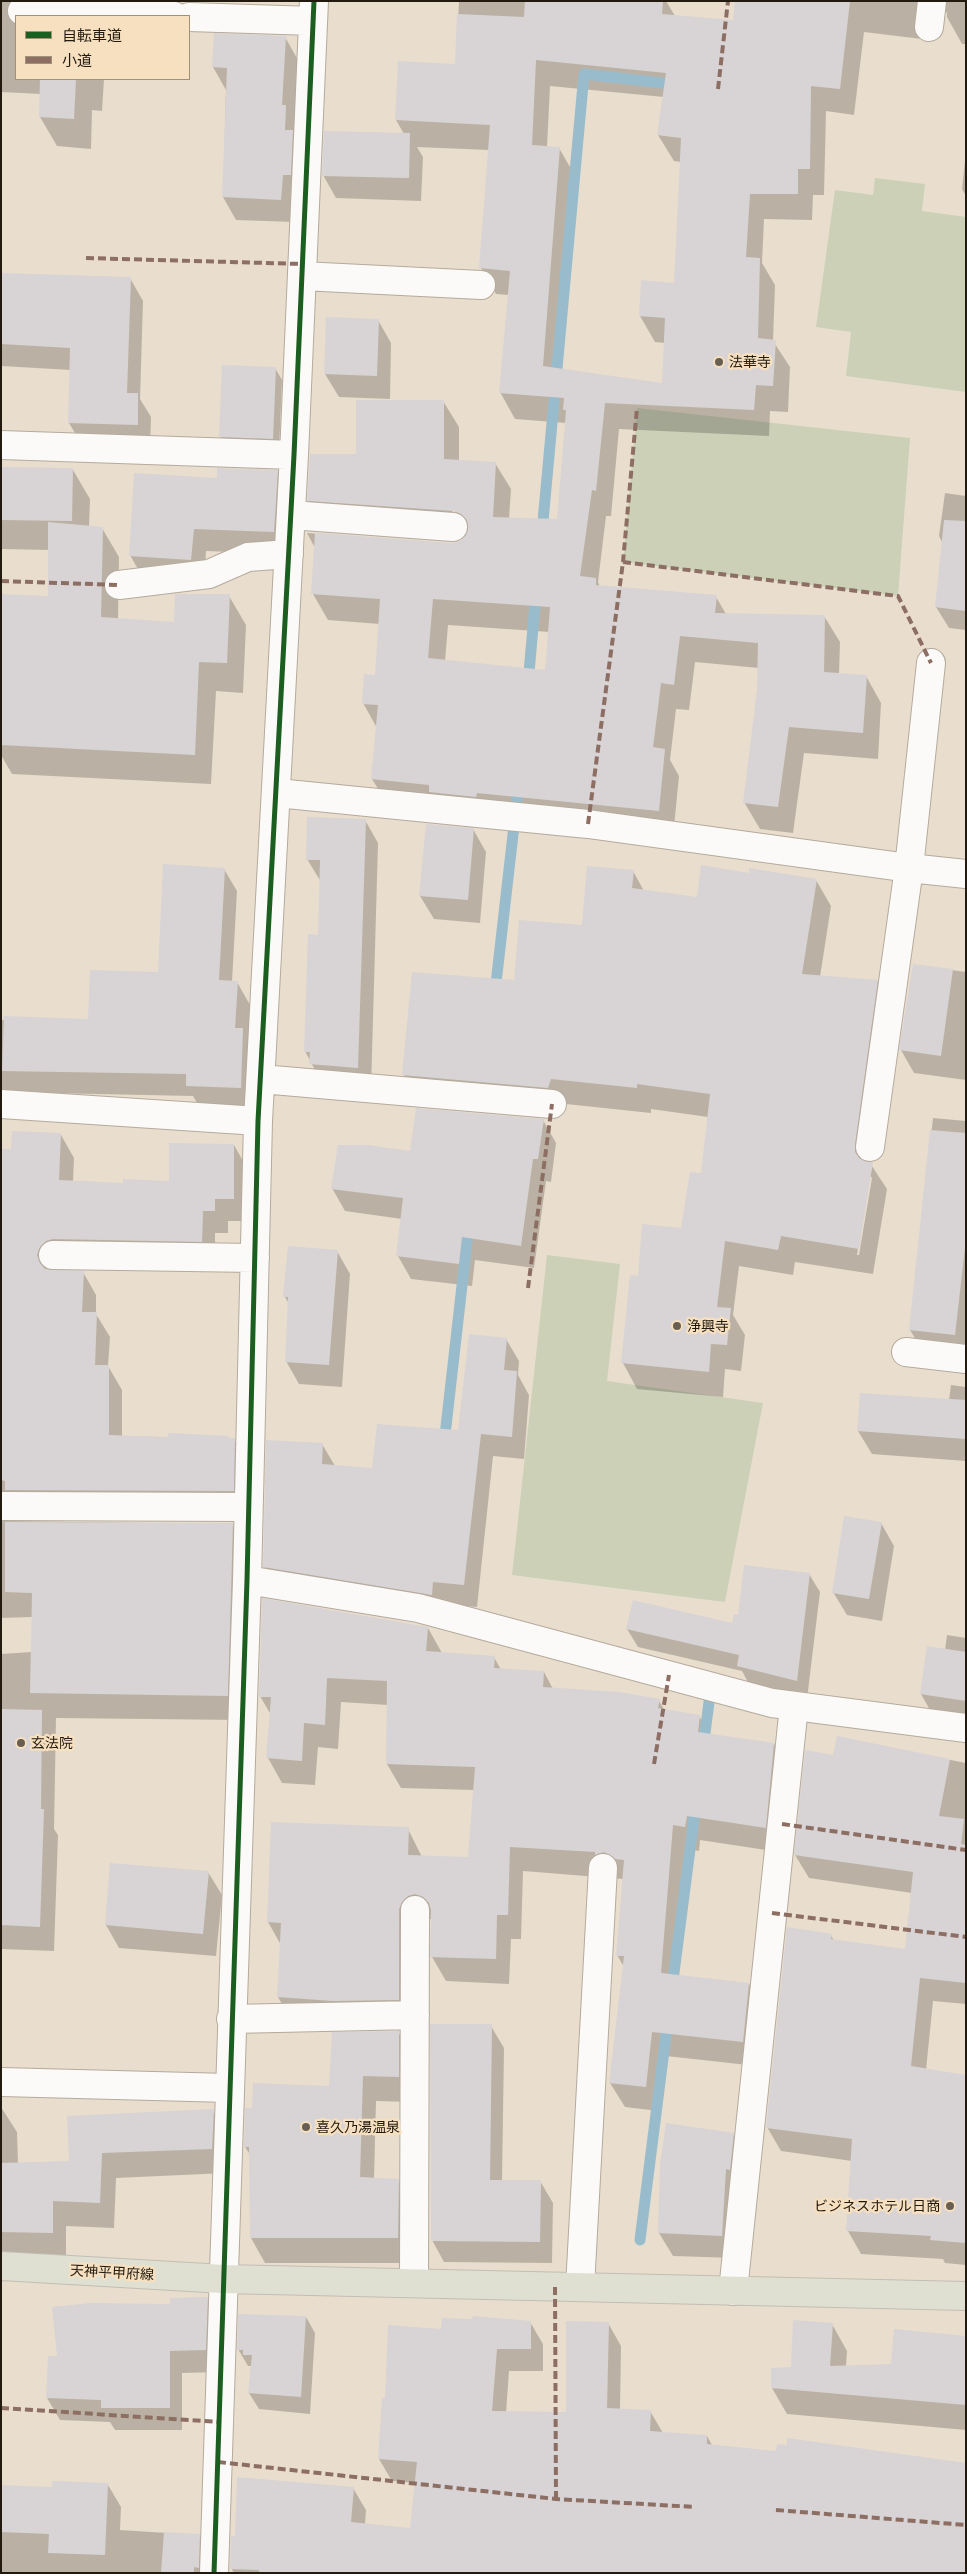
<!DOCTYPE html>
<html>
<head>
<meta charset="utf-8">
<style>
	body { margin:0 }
	#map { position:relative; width:967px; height:2574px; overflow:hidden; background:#e9decd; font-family:Georgia,"Noto Sans JP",serif }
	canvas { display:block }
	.frame { position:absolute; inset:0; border:2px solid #221a0f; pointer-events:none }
	.legend { position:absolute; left:15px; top:15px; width:175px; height:65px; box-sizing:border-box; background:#f6e0c0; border:1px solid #a19179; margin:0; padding:6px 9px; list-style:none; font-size:15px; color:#221a0f }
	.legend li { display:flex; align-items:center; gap:10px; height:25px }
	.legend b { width:25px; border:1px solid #a19179 }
</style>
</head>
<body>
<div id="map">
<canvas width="967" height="2574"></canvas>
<div class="frame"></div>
<ul class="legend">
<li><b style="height:6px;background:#1b5e20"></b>自転車道</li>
<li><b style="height:6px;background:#8d6e63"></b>小道</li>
</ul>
</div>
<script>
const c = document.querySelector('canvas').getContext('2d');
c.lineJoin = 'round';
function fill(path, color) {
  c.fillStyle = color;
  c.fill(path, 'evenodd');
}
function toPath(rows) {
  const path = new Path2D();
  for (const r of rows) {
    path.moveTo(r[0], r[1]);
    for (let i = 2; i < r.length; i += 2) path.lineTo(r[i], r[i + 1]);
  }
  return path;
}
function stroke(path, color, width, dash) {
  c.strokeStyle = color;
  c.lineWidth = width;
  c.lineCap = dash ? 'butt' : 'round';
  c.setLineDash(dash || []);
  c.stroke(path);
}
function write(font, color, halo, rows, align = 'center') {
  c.font = font + ' Georgia,"Noto Sans JP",serif';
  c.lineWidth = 4.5;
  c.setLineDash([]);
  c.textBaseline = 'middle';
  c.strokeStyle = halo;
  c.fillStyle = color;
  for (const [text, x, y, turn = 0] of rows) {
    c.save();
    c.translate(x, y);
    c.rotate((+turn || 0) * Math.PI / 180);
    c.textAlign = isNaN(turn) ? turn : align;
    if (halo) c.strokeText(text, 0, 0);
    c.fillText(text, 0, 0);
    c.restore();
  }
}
const green = toPath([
	[875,178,925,184,922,211,966,217,966,392,846,376,851,332,816,327,835,190,873,195],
	[637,408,910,438,898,596,623,562],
	[547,1255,620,1264,607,1381,763,1403,725,1602,512,1575]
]);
const shadow = toPath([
	[1,1,139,1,16,16,16,79,104,79,102,111,92,110,91,149,57,146,40,117,41,94,1,92],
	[459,1,666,1,675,16,734,21,736,1,966,1,966,44,962,44,947,17,947,12,942,13,930,40,864,32,854,115,826,111,824,195,813,195,812,220,764,219,762,263,775,285,773,341,790,367,788,412,770,411,769,436,619,429,611,516,606,516,598,582,600,587,716,597,726,614,824,616,840,642,839,674,866,676,881,703,878,759,804,753,793,833,760,829,744,802,758,690,759,668,695,662,689,710,676,709,670,760,679,776,673,837,388,805,372,779,377,728,363,703,376,676,380,624,328,620,313,594,315,548,307,533,452,544,461,542,466,537,324,527,308,500,358,455,443,401,459,427,459,461,495,463,511,489,509,519,558,520,566,423,515,419,500,392,509,295,496,294,481,268,489,150,417,147,423,157,421,201,336,198,323,175,404,134,396,120,399,62,456,65],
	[550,86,664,97,658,135,674,161,681,162,675,285,640,316,655,342,665,343,663,385,560,370,574,174,559,148,547,147],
	[452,505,468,533,468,538,450,507],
	[448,625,550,632,546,671,445,661],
	[285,37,298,60,294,222,236,220,223,197,226,90,213,67],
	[966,151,966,196,962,189],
	[130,278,143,301,140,399,151,417,150,448,83,446,69,423,71,370,1,366,1,312],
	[378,320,391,343,390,399,339,397,325,374],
	[275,368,282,380,279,450,227,448,221,437],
	[1,468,73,470,90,499,89,527,102,528,119,557,118,619,175,623,229,596,246,625,243,693,216,691,211,784,12,774,1,755,1,595,49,598,49,550,1,549],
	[277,471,290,494,286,554,206,551,204,582,143,578,130,555,218,480],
	[945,493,966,496,966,630,949,628,936,607,943,544,939,536],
	[365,820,378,843,371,1090,324,1087,305,1051,319,936,321,882,307,859],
	[473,829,486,852,480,923,434,919,420,896],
	[224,869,237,891,232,982,237,982,250,1005,248,1038,255,1051,253,1110,200,1108,193,1096,1,1092,1,1020,90,1020,159,974],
	[633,871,644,891,698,899,750,874,816,880,831,906,820,977,877,981,892,1007,870,1163,887,1189,873,1274,795,1262,793,1275,739,1266,733,1315,745,1335,741,1371,725,1369,723,1397,637,1389,623,1363,682,1229,702,1175,708,1117,651,1109,651,1113,566,1104,562,1113,418,1101,404,1075,413,973,515,981,583,926],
	[869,1175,872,1178,859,1255,857,1255],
	[914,965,966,972,966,1080,914,1073,901,1050],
	[933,1118,966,1121,966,1358,924,1353,910,1330],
	[543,1120,556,1143,551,1182,546,1181,534,1268,475,1260,472,1286,411,1279,398,1256,402,1219,345,1211,332,1188,411,1152],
	[61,1135,74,1158,73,1181,124,1184,170,1182,234,1145,247,1168,246,1221,228,1221,228,1233,215,1233,215,1264,58,1264,52,1270,83,1272,96,1295,96,1314,110,1337,108,1366,122,1390,122,1436,234,1439,247,1462,246,1514,1,1513,1,1193,12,1151],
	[337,1251,350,1274,342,1387,299,1384,286,1361,289,1304,285,1297],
	[506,1339,519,1361,518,1375,529,1395,524,1459,493,1456,477,1607,277,1589,264,1566,322,1444,335,1466,373,1470,459,1432],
	[951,1385,966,1387,966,1461,872,1454,858,1431,949,1400],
	[1,1521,232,1524,246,1549,241,1720,56,1718,54,1829,58,1835,54,1951,1,1949,1,1654,32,1652,32,1617,1,1618],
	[881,1523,894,1546,882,1621,847,1615,833,1592],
	[809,1574,820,1592,807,1699,749,1684,742,1671,638,1647,627,1629,733,1624,739,1617],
	[428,1628,442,1653,494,1657,501,1670,544,1672,553,1689,659,1701,665,1711,699,1716,710,1735,774,1744,788,1769,779,1852,700,1840,699,1851,687,1849,677,1976,749,1984,763,2009,757,2066,666,2056,659,2111,625,2107,610,2083,624,1967,617,1955,623,1879,523,1871,521,1939,511,1939,509,1984,446,1981,432,1957,432,1919,429,1919,422,1921,413,2024,292,2022,278,1997,281,1945,268,1922,408,1829,422,1857,469,1858,474,1790,401,1788,387,1764,388,1705,341,1702,338,1749,318,1747,315,1785,282,1783,268,1758,271,1715,260,1696],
	[947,1635,966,1638,966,1722,934,1717,921,1694,945,1650],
	[838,1738,966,1763,966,2004,933,2001,926,2070,966,2076,966,2265,945,2263,943,2259,861,2254,848,2231,852,2161,781,2151,767,2127,831,1935,834,1941,906,1950,912,1893,809,1878,795,1855,834,1756],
	[208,1872,222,1895,216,1956,119,1948,106,1925],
	[491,2026,504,2048,502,2181,540,2181,553,2203,552,2263,444,2262,432,2240],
	[398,2032,413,2057,413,2102,376,2101,374,2179,398,2180,412,2205,412,2263,265,2263,251,2238,251,2156,245,2147,253,2109,331,2087],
	[1,2107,17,2132,18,2164,71,2162,213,2111,227,2136,226,2173,116,2178,114,2228,66,2226,66,2258,1,2256],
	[733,2134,746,2157,735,2258,673,2256,659,2233],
	[207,2298,220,2320,218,2372,182,2373,182,2430,115,2430,110,2422,60,2420,47,2398,49,2357,59,2358,171,2305],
	[306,2317,315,2333,310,2414,259,2409,249,2393,251,2366,248,2366,238,2349],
	[530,2322,543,2344,543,2371,509,2371,506,2413,567,2413,608,2323,621,2346,620,2410,650,2411,663,2433,707,2436,712,2445,777,2453,966,2573,234,2573,231,2568,353,2488,366,2510,365,2524,411,2529,416,2483,392,2481,379,2459,386,2399,442,2330],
	[832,2324,847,2351,846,2366,892,2365,966,2337,966,2430,787,2414,772,2388],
	[108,2485,121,2507,120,2530,199,2535,212,2558,211,2573,1,2573,1,2486,53,2489]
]);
const stream = toPath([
	[542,532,584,74,680,85],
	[528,684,536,593],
	[495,992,519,782],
	[444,1444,469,1224],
	[703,1748,711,1687],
	[672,1988,696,1803],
	[640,2240,668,2019]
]);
const building = toPath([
	[525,1,663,1,662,14,733,20,735,1,850,1,840,89,811,86,810,169,798,169,798,194,750,194,746,257,760,258,758,338,776,340,773,386,756,385,754,410,605,403,596,491,592,490,580,576,596,578,596,585,717,595,715,613,825,615,824,672,867,675,863,733,789,727,778,807,743,803,757,690,758,643,680,636,674,685,661,683,653,747,665,749,659,811,477,793,476,797,429,792,429,785,371,779,378,705,362,704,364,674,375,675,380,599,311,594,315,533,306,532,452,543,460,541,466,535,468,529,467,520,461,514,454,511,307,501,310,454,356,454,356,400,444,400,444,459,496,462,493,517,557,519,566,410,563,410,564,398,499,393,510,271,479,268,490,125,395,120,398,61,455,64,457,14,524,17],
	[536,60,666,73,657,135,681,138,674,283,641,280,639,316,665,318,662,383,543,366,560,147,532,145],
	[433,599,550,607,545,670,428,658],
	[214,33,286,36,282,105,286,105,285,130,293,130,291,175,283,175,281,200,222,197,227,68,212,67],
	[40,79,76,79,74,119,39,117],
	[324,131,410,133,409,178,322,176],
	[1,273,131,277,127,393,138,393,138,425,68,423,70,348,1,344],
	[326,317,379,319,377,376,324,374],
	[222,365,276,367,273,439,219,437],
	[1,467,73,468,72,521,1,520],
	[217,468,278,470,274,532,194,529,191,560,129,556,134,473,217,478],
	[944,520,966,521,966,611,935,607],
	[48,522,103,527,101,617,174,622,175,594,230,594,227,663,199,662,195,755,1,745,1,594,48,596],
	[307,817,366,819,358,1068,309,1064,310,1052,304,1052,308,934,318,935,320,860,306,860],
	[426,824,474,828,468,900,419,896],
	[163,864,225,868,219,980,238,981,235,1028,243,1028,241,1088,186,1086,186,1074,2,1071,4,1016,88,1019,90,970,158,972],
	[701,865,749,873,749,868,817,879,802,974,878,980,855,1145,855,1152,860,1159,873,1162,859,1249,781,1236,778,1250,725,1241,717,1307,731,1308,727,1345,711,1344,709,1372,621,1363,630,1275,638,1276,642,1224,681,1228,690,1172,701,1173,710,1094,637,1084,637,1088,551,1079,548,1088,402,1075,412,972,514,980,519,920,582,925,587,866,634,870,632,888,697,897],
	[913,964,953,969,941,1056,899,1050],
	[416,1108,544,1119,538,1159,533,1159,521,1246,462,1237,459,1264,396,1256,403,1198,331,1189,338,1145,368,1145,410,1151],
	[930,1130,966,1133,966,1239,955,1335,909,1330],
	[12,1131,61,1133,59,1180,123,1183,123,1179,169,1181,169,1143,234,1144,234,1199,215,1199,215,1211,203,1211,202,1242,53,1239,46,1241,40,1247,37,1255,40,1263,45,1269,84,1271,82,1312,97,1312,95,1365,109,1365,109,1435,168,1437,168,1433,229,1436,229,1438,235,1438,234,1491,5,1490,5,1481,1,1480,1,1172,2,1149,11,1149],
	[288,1246,338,1250,329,1365,285,1362,288,1297,283,1297],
	[469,1334,507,1338,504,1370,517,1371,512,1437,481,1434,464,1585,433,1582,432,1595,263,1567,266,1440,323,1443,322,1464,372,1468,377,1424,458,1430],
	[860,1393,966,1400,966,1439,857,1431],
	[844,1516,882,1522,869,1599,832,1593],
	[5,1522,233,1523,228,1696,30,1693,32,1593,5,1592],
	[744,1565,810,1573,797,1681,737,1666,739,1655,626,1629,633,1600,732,1623,734,1614,738,1615],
	[262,1598,428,1627,426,1651,495,1656,494,1668,544,1671,543,1687,619,1692,660,1699,658,1708,700,1715,698,1732,774,1743,766,1828,687,1816,685,1827,673,1825,661,1973,749,1983,743,2042,652,2032,646,2087,609,2083,624,1956,616,1956,624,1860,615,1859,604,1852,595,1855,595,1852,510,1847,508,1915,497,1915,496,1959,430,1957,431,1910,429,1903,423,1897,415,1894,408,1896,402,1902,399,1909,399,2000,333,2001,277,1997,281,1923,267,1922,271,1822,409,1827,408,1855,468,1857,475,1767,386,1764,387,1681,327,1678,325,1725,304,1723,302,1761,266,1758,271,1697,259,1697],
	[927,1646,966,1652,966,1701,920,1694],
	[1,1709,42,1710,41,1809,44,1809,40,1927,1,1925],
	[837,1736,950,1759,939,1816,964,1819,961,1844,966,1845,966,1983,920,1978,911,2066,966,2075,966,2243,930,2240,931,2236,846,2231,852,2139,766,2128,787,1927,832,1934,831,1939,905,1949,913,1872,794,1855,805,1750,833,1755],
	[110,1863,209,1871,203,1934,105,1925],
	[430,2024,492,2024,490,2180,541,2180,540,2242,431,2241],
	[399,2031,399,2077,363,2076,360,2177,399,2179,398,2238,250,2238,249,2147,244,2147,245,2108,252,2108,253,2083,329,2086,332,2032],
	[214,2109,212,2149,102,2153,100,2203,53,2201,53,2233,1,2232,1,2163,69,2161,67,2116],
	[666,2123,734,2133,730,2170,726,2169,722,2236,658,2233,660,2164],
	[208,2297,206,2350,170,2351,170,2408,101,2408,101,2400,46,2398,48,2356,57,2356,52,2307,90,2303,170,2304,170,2298],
	[238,2314,306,2316,301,2397,248,2393,252,2355,243,2355,243,2350,237,2350],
	[473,2316,531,2321,531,2349,497,2349,492,2411,566,2412,566,2321,609,2322,607,2408,651,2410,650,2431,707,2435,707,2444,776,2451,777,2444,787,2445,787,2438,966,2463,966,2573,259,2573,259,2570,230,2569,231,2536,235,2536,237,2477,354,2487,351,2522,410,2528,417,2462,378,2459,382,2398,385,2398,388,2325,441,2329,442,2318,472,2319],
	[793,2320,833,2323,830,2366,891,2364,894,2329,966,2336,966,2405,771,2388,771,2368,791,2367],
	[52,2481,108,2483,105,2555,48,2553,49,2534,1,2532,1,2485,52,2487],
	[164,2532,200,2534,199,2568,194,2567,194,2573,161,2573]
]);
const minor = toPath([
	[22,11,174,16],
	[189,17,313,21],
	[929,27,932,1],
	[302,276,481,285],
	[1,445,294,455],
	[291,515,453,527],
	[119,585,209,574,248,557,289,554],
	[277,793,588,824,909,868,966,874],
	[261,1079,552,1104],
	[1,1104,258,1121],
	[870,1147,909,868,931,663],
	[53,1255,255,1258],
	[906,1352,966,1359],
	[1,1506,248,1507],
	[247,1580,418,1608,772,1703,966,1728],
	[231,2019,415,2015],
	[1,2082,229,2088],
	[414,2283,415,1910],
	[580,2287,603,1868],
	[733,2291,794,1706],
	[214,2573,247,1580,258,1121,294,455,314,1]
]);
const major = toPath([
	[1,2266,224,2279,966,2296]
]);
const quiet = toPath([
	[718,89,728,1],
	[86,258,303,264],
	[623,562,898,596,931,663],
	[1,581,119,585],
	[588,824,623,562,637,408],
	[528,1288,552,1104],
	[654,1764,669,1675],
	[782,1824,966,1850],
	[772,1913,966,1937],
	[555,2287,556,2499],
	[1,2408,220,2422],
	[218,2462,556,2499,695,2507],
	[776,2510,966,2525]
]);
const cycleway = toPath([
	[214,2573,247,1580,258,1121,294,455,314,1]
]);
const markers = [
	[719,362,5,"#685f52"],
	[677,1326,5,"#685f52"],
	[21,1743,5,"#685f52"],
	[306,2127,5,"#685f52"],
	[950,2206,5,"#685f52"]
];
const poiNames = [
	["法華寺",729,362],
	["浄興寺",687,1326],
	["玄法院",31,1743],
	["喜久乃湯温泉",316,2127],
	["ビジネスホテル日商",940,2206,"right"]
];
const streetNames = [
	["天神平甲府線",112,2272,3]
];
fill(green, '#cbd0b7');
fill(shadow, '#0003');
stroke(stream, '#98bccb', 11);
fill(building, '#d8d3d5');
stroke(minor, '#b4aa9d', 30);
stroke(major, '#c2bdb4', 30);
stroke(minor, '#fcfaf8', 28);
stroke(major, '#dfe0d2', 28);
stroke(quiet, '#8d6e63', 4, [8, 4]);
stroke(cycleway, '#1b5e20', 5);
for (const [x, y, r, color] of markers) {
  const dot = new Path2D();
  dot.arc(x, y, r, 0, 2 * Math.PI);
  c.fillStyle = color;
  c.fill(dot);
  stroke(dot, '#f6e0c0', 2);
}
write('14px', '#221a0f', '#f6e0c0', poiNames, 'left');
write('14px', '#221a0f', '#f6e0c0', streetNames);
</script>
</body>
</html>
